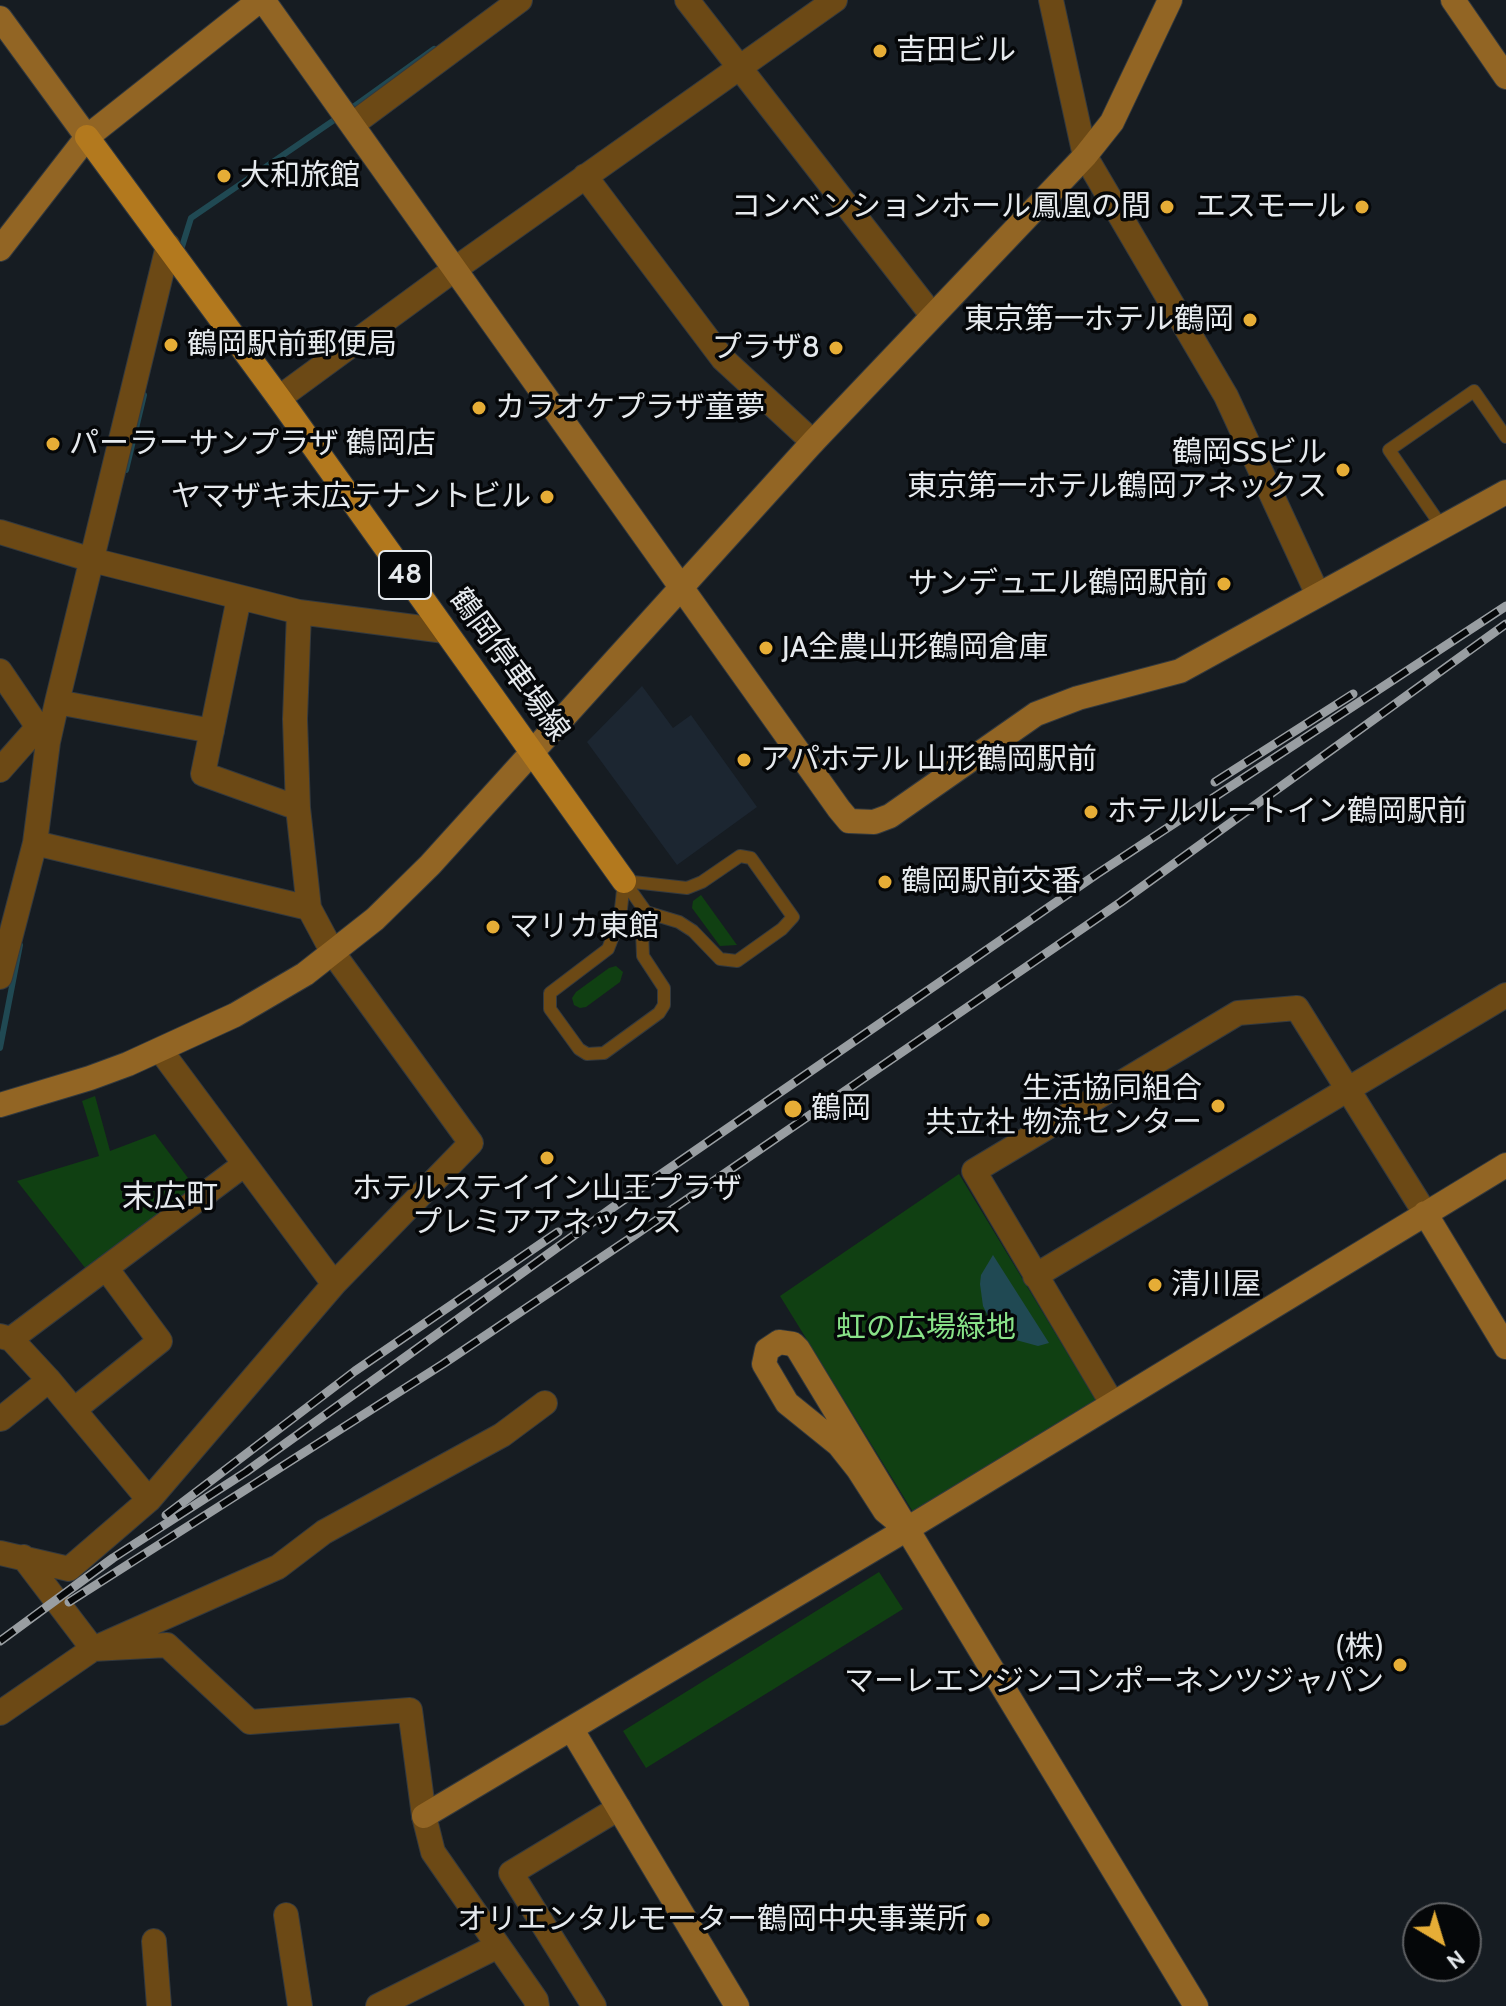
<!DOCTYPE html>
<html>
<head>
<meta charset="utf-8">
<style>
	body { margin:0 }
	#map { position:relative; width:1506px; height:2006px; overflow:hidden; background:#161c22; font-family:Cabin,sans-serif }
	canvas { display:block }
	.north { position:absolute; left:1402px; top:1902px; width:80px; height:80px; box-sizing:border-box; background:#050709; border:2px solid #5f6164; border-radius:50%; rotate:142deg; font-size:22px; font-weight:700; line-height:32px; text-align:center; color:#e5e9ed }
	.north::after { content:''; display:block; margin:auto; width:28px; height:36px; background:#e6ad36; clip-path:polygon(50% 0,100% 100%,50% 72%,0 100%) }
</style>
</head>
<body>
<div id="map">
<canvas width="1506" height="2006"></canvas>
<div class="north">N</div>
</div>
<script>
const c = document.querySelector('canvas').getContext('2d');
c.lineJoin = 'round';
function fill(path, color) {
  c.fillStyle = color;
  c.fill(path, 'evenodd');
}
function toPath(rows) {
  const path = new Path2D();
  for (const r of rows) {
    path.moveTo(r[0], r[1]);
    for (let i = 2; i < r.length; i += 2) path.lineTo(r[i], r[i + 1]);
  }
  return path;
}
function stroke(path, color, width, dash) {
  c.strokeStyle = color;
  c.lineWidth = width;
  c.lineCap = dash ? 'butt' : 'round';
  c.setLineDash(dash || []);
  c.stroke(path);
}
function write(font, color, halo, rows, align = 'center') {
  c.font = font + ' Cabin,"Noto Sans JP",sans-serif';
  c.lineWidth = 7;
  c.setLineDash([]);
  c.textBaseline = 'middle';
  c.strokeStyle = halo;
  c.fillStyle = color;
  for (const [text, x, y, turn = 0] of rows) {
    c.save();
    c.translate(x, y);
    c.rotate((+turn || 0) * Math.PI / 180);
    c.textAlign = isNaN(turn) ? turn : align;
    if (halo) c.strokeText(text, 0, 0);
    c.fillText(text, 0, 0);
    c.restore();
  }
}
const built = toPath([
	[642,686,673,728,691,715,757,807,677,865,587,742]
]);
const green = toPath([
	[701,895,737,945,720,946,692,908,693,901],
	[616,966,623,972,620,982,586,1007,580,1008,574,1005,572,998,576,992,609,968],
	[95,1096,110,1151,155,1134,197,1190,86,1269,17,1181,99,1156,82,1101],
	[959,1174,1097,1402,913,1512,780,1296],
	[879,1572,903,1609,646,1768,623,1731]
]);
const water = toPath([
	[993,1255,1049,1343,1038,1346,1016,1340,1006,1335,989,1318,983,1306,980,1284,981,1275]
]);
const stream = toPath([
	[349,110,434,49],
	[180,253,191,218,340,116],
	[126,470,144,395],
	[0,1048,20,945]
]);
const lane = toPath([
	[1442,527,1389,450,1474,391,1506,437],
	[740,856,751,858,793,917,782,929,737,961,720,959,693,931,679,922,646,912,624,881,687,888,702,882,740,856],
	[624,881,620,918,608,949,550,993,550,1009,579,1049,587,1054,604,1053,659,1013,664,1005,664,988,643,956,642,930,646,912]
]);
const street = toPath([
	[687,0,932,315],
	[1051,0,1085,156,1226,396,1318,595],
	[353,124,520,0],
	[585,176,723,359,813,442],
	[279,398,455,269,835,0],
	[0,532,92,560,299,612,445,631],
	[239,598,203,774,298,808],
	[299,612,295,719,298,808,309,908],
	[0,671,48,742],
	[57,702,212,731],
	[0,770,38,727],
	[0,977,35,843,48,742,57,702,168,246],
	[161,1051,334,1284],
	[1035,1276,1506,995],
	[0,1336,11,1339,49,1380,149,1500],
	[11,1339,245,1164],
	[1112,1403,974,1171,1238,1013,1297,1008,1425,1213],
	[75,1409,160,1341,106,1268],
	[1,1419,49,1380],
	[0,1553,69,1569,149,1500,334,1284,471,1143,333,953,309,908,35,843],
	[23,1557,93,1649,167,1645,250,1722,410,1710,424,1816,433,1852,536,2000,537,2006],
	[0,1713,93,1649,278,1567,324,1532,502,1435,545,1403],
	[286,1915,300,2006],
	[154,1941,159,2006],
	[378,2006,498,1946],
	[594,2006,511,1873,619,1808]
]);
const secondary = toPath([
	[263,0,839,809,849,821,874,822,890,816,1036,714,1078,698,1180,671,1506,492],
	[1453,0,1506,77],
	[0,18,87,137],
	[0,249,87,137,260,0],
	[0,1105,90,1078,128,1064,235,1015,305,974,375,919,430,865,813,442,1085,156,1112,122,1170,0],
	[1425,1213,1506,1347],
	[779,1342,793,1344,798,1349,907,1529,885,1511,858,1469,839,1445,787,1403,764,1364,767,1350,779,1342],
	[907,1529,1196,2006],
	[572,1730,737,2006],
	[424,1816,907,1529,1506,1165]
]);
const primary = toPath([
	[87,137,279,398,624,881]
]);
const rail = toPath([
	[1215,782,1353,694],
	[166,1515,355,1371,558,1232],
	[69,1602,443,1364,632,1237,1121,902,1506,624],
	[0,1641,113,1558,246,1472,612,1208,1097,874,1506,606]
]);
const markers = [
	[880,51,8,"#e6ad36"],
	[224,176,8,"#e6ad36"],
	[1167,207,8,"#e6ad36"],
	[1362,207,8,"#e6ad36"],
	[1250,320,8,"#e6ad36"],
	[171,345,8,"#e6ad36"],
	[836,348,8,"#e6ad36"],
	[479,408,8,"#e6ad36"],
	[53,444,8,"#e6ad36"],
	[1343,470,8,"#e6ad36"],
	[547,497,8,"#e6ad36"],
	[1224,584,8,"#e6ad36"],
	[766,648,8,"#e6ad36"],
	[744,760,8,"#e6ad36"],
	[1091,812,8,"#e6ad36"],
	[885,882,8,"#e6ad36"],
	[493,927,8,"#e6ad36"],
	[1218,1106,8,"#e6ad36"],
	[793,1109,10,"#e6ad36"],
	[547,1158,8,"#e6ad36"],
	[1155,1285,8,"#e6ad36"],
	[1400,1665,8,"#e6ad36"],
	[983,1920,8,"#e6ad36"]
];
const shields = [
	[405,575,52]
];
const shieldNames = [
	["48",405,575]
];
const poiNames = [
	["吉田ビル",896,51],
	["大和旅館",240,176],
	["コンベンションホール鳳凰の間",1151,207,"right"],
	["エスモール",1346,207,"right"],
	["東京第一ホテル鶴岡",1234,320,"right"],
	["鶴岡駅前郵便局",187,345],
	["プラザ8",820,348,"right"],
	["カラオケプラザ童夢",495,408],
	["パーラーサンプラザ 鶴岡店",69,444],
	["鶴岡SSビル",1327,453,"right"],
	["東京第一ホテル鶴岡アネックス",1327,487,"right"],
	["ヤマザキ末広テナントビル",531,497,"right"],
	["サンデュエル鶴岡駅前",1208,584,"right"],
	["JA全農山形鶴岡倉庫",782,648],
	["アパホテル 山形鶴岡駅前",760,760],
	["ホテルルートイン鶴岡駅前",1107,812],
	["鶴岡駅前交番",901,882],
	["マリカ東館",509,927],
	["生活協同組合",1202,1089,"right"],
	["共立社 物流センター",1202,1123,"right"],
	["鶴岡",811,1109],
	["ホテルステイイン山王プラザ",547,1189,"center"],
	["プレミアアネックス",547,1223,"center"],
	["清川屋",1171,1285],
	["(株)",1384,1648,"right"],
	["マーレエンジンコンポーネンツジャパン",1384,1682,"right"],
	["オリエンタルモーター鶴岡中央事業所",967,1920,"right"]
];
const streetNames = [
	["鶴岡停車場線",509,665,54]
];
const parkNames = [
	["虹の広場緑地",926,1328]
];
const neighbourhoodNames = [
	["末広町",170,1198]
];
fill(built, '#1c2631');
fill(green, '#104012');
fill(water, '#204953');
stroke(stream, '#204953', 6);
stroke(lane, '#33393e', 14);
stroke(street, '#33393e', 26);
stroke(secondary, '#33393e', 26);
stroke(primary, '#33393e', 26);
stroke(lane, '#6c4915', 12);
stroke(street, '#6c4915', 24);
stroke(secondary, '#926524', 24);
stroke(primary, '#b3791e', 24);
stroke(rail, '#999ea2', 9);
stroke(rail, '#050709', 6, [18]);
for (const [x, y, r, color] of markers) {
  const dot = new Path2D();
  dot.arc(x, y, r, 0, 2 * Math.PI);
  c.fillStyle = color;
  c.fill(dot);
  stroke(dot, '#050709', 3);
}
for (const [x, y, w] of shields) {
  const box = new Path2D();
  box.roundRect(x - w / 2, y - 24, w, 48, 6);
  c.fillStyle = '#050709';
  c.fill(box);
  stroke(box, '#e5e9ed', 2);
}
write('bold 28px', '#e5e9ed', null, shieldNames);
write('30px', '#e5e9ed', '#050709', poiNames, 'left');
write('30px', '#e5e9ed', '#050709', streetNames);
write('30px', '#88e288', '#050709', parkNames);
write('32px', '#e5e9ed', '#050709', neighbourhoodNames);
</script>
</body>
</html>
